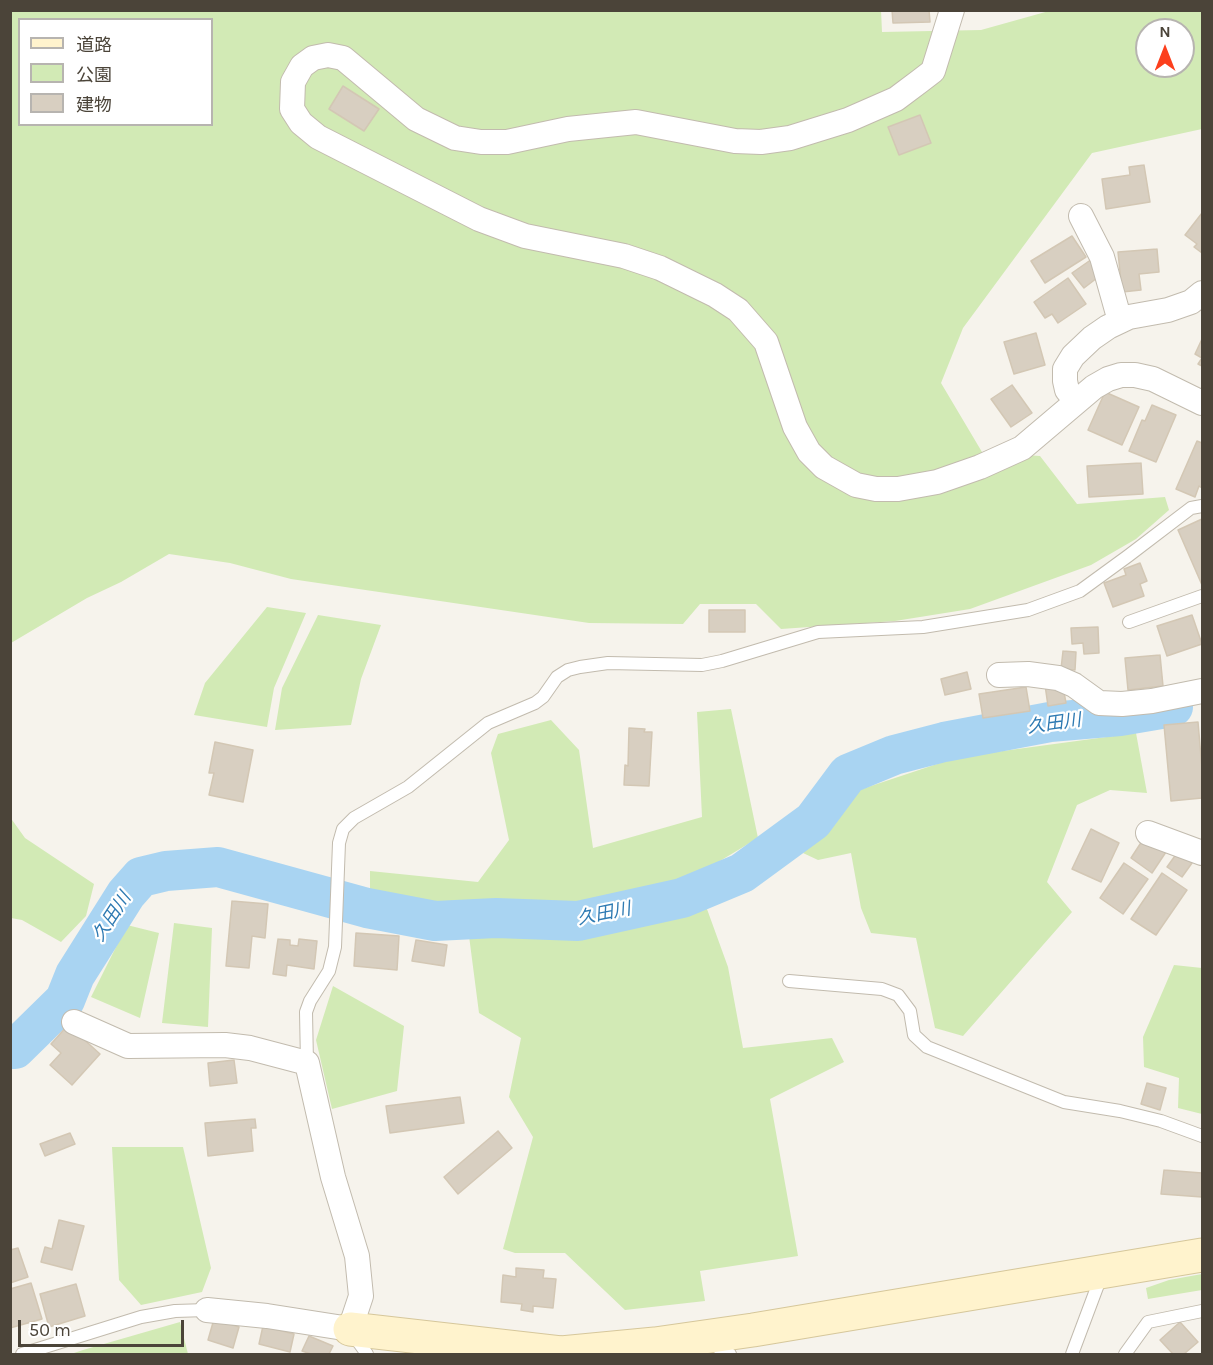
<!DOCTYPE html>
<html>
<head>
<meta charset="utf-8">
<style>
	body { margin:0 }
	#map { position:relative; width:1213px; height:1365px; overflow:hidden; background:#f6f3ec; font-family:Karla,"Noto Sans JP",sans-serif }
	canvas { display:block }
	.frame { position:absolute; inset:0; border:12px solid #4b4439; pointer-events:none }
	.legend { position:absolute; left:18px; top:18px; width:195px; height:108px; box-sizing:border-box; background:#fff; border:2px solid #b7b4b0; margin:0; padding:8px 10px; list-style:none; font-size:18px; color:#4b4439 }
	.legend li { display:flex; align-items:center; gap:12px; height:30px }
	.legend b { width:30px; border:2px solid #b7b4b0 }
	.north { position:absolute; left:1135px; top:18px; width:60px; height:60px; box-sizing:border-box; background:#fff; border:2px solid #b7b4b0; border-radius:50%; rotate:0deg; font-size:16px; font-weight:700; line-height:24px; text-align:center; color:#4b4439 }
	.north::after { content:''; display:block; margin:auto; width:21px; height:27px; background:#fc3f1d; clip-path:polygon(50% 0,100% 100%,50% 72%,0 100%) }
	.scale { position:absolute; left:18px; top:1320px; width:166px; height:27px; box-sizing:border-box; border:3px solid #4b4439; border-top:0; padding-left:8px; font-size:18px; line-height:21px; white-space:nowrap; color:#4b4439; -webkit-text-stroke:4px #fff; paint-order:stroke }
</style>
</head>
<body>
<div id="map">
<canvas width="1213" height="1365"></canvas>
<div class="frame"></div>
<ul class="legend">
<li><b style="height:8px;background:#fff3cd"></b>道路</li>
<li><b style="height:16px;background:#d2eab5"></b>公園</li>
<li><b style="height:16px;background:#d8cfc1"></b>建物</li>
</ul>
<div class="north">N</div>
<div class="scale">50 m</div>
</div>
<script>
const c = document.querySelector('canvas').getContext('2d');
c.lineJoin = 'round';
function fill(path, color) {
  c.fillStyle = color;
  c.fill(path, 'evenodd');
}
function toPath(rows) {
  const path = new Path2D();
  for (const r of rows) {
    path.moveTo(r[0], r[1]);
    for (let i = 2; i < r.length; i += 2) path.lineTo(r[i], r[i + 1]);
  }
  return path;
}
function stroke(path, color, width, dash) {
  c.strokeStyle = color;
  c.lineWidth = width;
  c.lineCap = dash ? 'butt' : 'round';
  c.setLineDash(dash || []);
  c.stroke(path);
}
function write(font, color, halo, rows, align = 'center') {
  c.font = font + ' Karla,"Noto Sans JP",sans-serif';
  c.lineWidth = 4.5;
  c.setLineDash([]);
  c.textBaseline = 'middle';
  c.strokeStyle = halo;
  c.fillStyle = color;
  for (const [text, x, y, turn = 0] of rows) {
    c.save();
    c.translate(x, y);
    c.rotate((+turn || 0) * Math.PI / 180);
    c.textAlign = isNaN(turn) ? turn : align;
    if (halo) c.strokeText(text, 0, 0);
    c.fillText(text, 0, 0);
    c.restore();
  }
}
const green = toPath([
	[881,10,882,32,981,30,1049,11,1202,11,1202,129,1092,153,963,328,941,383,982,452,1040,456,1077,504,1165,497,1169,510,1136,539,1091,565,970,609,895,621,781,629,756,604,700,604,683,624,589,623,291,579,230,563,169,554,121,582,87,598,11,643,11,11],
	[20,20,212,20,212,124,20,124],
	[1147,30,1183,30,1183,66,1147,66],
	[267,607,306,613,274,688,267,727,194,715,205,683],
	[318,615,381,625,361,679,351,725,275,730,282,688],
	[731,709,758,838,695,876,728,967,743,1048,832,1038,844,1062,770,1099,798,1256,700,1271,705,1301,625,1310,565,1253,515,1253,503,1249,533,1137,509,1097,521,1038,479,1013,465,905,370,900,370,871,478,882,509,840,491,753,498,734,551,720,579,750,593,848,702,817,697,712],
	[1136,733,1147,793,1110,790,1077,805,1047,882,1072,912,963,1036,935,1028,916,938,871,933,861,908,851,853,818,860,803,853,850,793,958,757],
	[10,817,25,838,94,884,86,916,61,942,22,920,11,918],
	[174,923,212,928,208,1027,162,1023],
	[127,925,159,933,140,1018,91,997],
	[1174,965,1202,968,1202,1114,1178,1108,1179,1078,1144,1067,1143,1037],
	[333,986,404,1026,397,1091,332,1109,316,1040],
	[112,1147,183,1147,211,1268,202,1292,141,1305,119,1280],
	[1202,1274,1202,1290,1148,1299,1146,1288,1169,1280],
	[180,1322,188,1354,71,1354,83,1350]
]);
const river = toPath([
	[10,1049,15,1049,65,1000,75,975,126,894,141,877,166,871,218,867,367,908,435,921,496,918,578,921,682,898,742,873,813,821,848,774,894,755,944,742,1050,722,1120,716,1173,707]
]);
const building = toPath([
	[892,10,929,10,930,22,893,23,892,10],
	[343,86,379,109,364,131,329,109,343,86],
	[920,115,931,143,899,155,888,127,920,115],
	[1144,165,1150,202,1106,209,1102,179,1130,175,1129,167,1144,165],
	[1202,213,1202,253,1194,247,1197,244,1185,235,1202,213],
	[1072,236,1086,257,1045,283,1031,261,1072,236],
	[1157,249,1159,272,1139,274,1141,290,1122,292,1118,252,1157,249],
	[1092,259,1097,278,1084,288,1072,273,1092,259],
	[1068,278,1086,304,1058,323,1052,314,1045,318,1034,302,1068,278],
	[1036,333,1045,365,1014,374,1004,342,1036,333],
	[1202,339,1202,366,1198,364,1202,358,1195,354,1202,339],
	[1012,385,1032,413,1011,427,991,399,1012,385],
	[1105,392,1139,407,1122,445,1088,430,1105,392],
	[1152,405,1176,415,1156,462,1129,451,1142,420,1145,421,1152,405],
	[1197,441,1202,443,1202,488,1199,486,1195,497,1176,489,1197,441],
	[1141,463,1143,494,1089,497,1087,466,1141,463],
	[1202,519,1202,585,1178,530,1202,519],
	[1140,563,1147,581,1140,584,1144,596,1113,607,1104,583,1126,575,1124,569,1140,563],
	[709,610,745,610,745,632,709,632,709,610],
	[1192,615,1202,644,1167,656,1157,626,1192,615],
	[1098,627,1099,653,1084,654,1083,643,1072,644,1071,628,1098,627],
	[1063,651,1076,652,1075,670,1061,669,1063,651],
	[1160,655,1163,686,1128,690,1125,658,1160,655],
	[967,672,971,689,945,695,941,679,967,672],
	[1045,685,1063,687,1066,703,1048,706,1045,685],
	[1026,687,1030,711,983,718,979,694,1026,687],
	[1198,722,1202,769,1202,798,1171,801,1164,725,1198,722],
	[629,728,645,729,644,732,652,732,649,786,624,785,625,765,628,766,629,728],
	[215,742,253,750,243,802,209,795,214,773,209,773,215,742],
	[1091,829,1119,843,1101,882,1072,869,1091,829],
	[1144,838,1166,852,1152,873,1131,858,1144,838],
	[1177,853,1192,863,1182,877,1167,867,1177,853],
	[1124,863,1148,879,1123,914,1100,898,1124,863],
	[1162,873,1187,890,1156,935,1131,919,1162,873],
	[232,901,268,904,265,938,252,936,249,968,226,966,232,901],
	[356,933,399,936,397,970,354,966,356,933],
	[278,939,290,940,290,945,298,946,299,939,317,941,314,969,287,965,286,976,273,974,278,939],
	[416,940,447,945,444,966,412,961,416,940],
	[68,1025,100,1054,72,1085,50,1065,61,1053,51,1044,68,1025],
	[234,1060,237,1083,210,1086,208,1063,234,1060],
	[1147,1083,1166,1088,1160,1110,1141,1104,1147,1083],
	[460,1097,464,1123,390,1133,386,1106,460,1097],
	[255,1119,256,1128,251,1128,253,1151,208,1156,205,1123,255,1119],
	[498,1131,512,1148,458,1194,444,1177,498,1131],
	[70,1133,75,1144,45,1156,40,1144,70,1133],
	[1164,1170,1202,1173,1202,1197,1161,1194,1164,1170],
	[59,1220,84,1226,72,1270,41,1262,45,1247,52,1249,59,1220],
	[18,1248,28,1277,10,1283,10,1250,18,1248],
	[516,1268,544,1270,543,1278,556,1279,553,1308,533,1306,533,1312,521,1310,522,1304,501,1302,503,1275,516,1277,516,1268],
	[31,1283,42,1319,10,1328,10,1289,31,1283],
	[76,1284,85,1316,49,1327,40,1294,76,1284],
	[214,1319,239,1327,233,1348,208,1340,214,1319],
	[1180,1322,1198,1342,1184,1354,1173,1354,1160,1340,1180,1322],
	[263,1326,294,1334,290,1352,259,1344,263,1326],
	[309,1336,333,1346,329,1354,311,1354,302,1351,309,1336]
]);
const lane = toPath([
	[1129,622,1202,596],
	[789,981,882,989,898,995,910,1011,914,1035,927,1047,1064,1102,1120,1111,1161,1121,1202,1136],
	[307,1063,306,1012,310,1001,329,971,335,947,339,843,343,829,354,818,408,787,488,723,535,703,543,697,557,677,568,670,580,667,608,663,702,665,722,661,818,632,923,627,1028,610,1080,591,1128,556,1191,508,1202,506],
	[352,1333,367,1354],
	[711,1344,730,1354],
	[22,1354,141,1317,175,1311,207,1310],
	[1072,1354,1102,1274],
	[1125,1354,1148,1322,1202,1311]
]);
const street = toPath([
	[952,10,933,71,920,81,896,99,848,120,790,138,761,142,735,141,636,122,568,129,507,142,481,142,455,138,416,119,343,58,328,55,313,58,302,66,293,82,292,109,301,123,318,137,479,219,525,236,624,256,660,268,715,295,738,310,766,342,795,427,809,452,824,467,856,485,876,489,898,489,937,482,980,467,1022,448,1094,387,1108,379,1121,375,1135,375,1153,379,1202,403],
	[1081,216,1102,257,1120,321],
	[1076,401,1067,390,1065,381,1065,369,1073,356,1092,338,1108,327,1129,317,1168,310,1191,302,1202,293],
	[999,675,1028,674,1058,678,1074,685,1099,703,1122,704,1152,701,1202,691],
	[1148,833,1202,853],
	[74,1022,128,1046,225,1045,250,1048,307,1063,333,1177,357,1256,361,1296,350,1329,267,1316,207,1310]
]);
const secondary = toPath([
	[350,1329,561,1353,655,1344,753,1330,1202,1255]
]);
const waterNames = [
	["久田川",1054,724,-8],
	["久田川",604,914,-11],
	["久田川",112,917,-57]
];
fill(green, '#d2eab5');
stroke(river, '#a9d4f2', 40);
fill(building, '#d8cfc1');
stroke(building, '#d3c7b4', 1.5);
stroke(lane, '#c2bbae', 14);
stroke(street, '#c2bbae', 26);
stroke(secondary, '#d6c79b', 35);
stroke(lane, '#fff', 12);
stroke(street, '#fff', 24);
stroke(secondary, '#fff3cd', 33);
write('italic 18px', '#2e7ab2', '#fff', waterNames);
</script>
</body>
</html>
